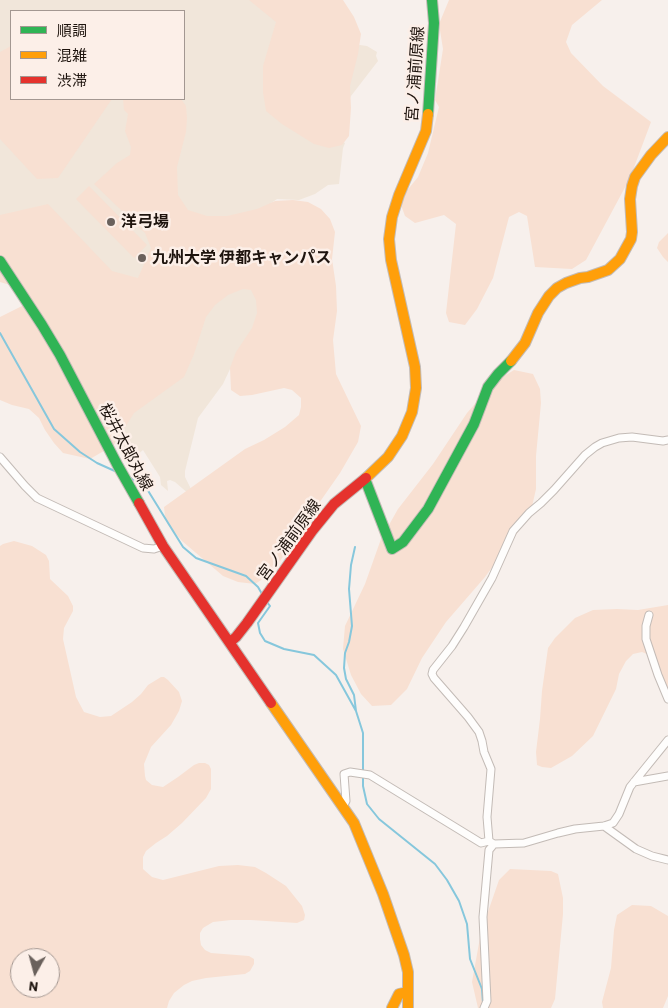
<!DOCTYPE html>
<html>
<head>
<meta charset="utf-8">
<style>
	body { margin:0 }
	#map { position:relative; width:668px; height:1008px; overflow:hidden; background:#f7f0ec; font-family:Barlow,"Noto Sans JP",sans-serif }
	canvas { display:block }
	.legend { position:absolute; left:10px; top:10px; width:175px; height:90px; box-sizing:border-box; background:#fcefe8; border:1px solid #a39791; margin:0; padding:6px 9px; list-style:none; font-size:15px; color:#1e140e }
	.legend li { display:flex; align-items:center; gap:10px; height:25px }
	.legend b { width:25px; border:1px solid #a39791 }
	.north { position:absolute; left:10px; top:948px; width:50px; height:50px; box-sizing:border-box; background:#fcefe8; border:1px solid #a39791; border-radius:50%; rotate:187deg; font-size:14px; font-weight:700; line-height:20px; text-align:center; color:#1e140e }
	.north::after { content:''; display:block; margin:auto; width:18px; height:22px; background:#6a615c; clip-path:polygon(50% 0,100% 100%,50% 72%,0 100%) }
</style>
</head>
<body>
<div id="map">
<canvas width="668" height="1008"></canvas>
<ul class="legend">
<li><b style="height:6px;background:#30b455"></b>順調</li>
<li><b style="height:6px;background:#ff9f0a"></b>混雑</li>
<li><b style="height:6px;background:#e5322d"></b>渋滞</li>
</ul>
<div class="north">N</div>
</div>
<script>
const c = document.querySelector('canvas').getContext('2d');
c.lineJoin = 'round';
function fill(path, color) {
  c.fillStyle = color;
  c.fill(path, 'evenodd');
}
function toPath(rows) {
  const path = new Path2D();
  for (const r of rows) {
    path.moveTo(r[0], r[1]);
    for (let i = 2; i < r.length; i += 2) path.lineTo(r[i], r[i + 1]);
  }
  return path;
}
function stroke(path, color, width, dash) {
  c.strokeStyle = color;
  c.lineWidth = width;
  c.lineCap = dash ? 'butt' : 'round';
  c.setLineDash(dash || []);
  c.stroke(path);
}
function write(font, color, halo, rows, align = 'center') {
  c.font = font + ' Barlow,"Noto Sans JP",sans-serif';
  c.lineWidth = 5;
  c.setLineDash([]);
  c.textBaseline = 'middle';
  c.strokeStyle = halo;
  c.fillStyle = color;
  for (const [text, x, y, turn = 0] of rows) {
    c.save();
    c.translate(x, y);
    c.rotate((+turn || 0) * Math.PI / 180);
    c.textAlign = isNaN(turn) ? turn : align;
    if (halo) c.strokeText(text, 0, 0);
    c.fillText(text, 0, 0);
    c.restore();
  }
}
const education = toPath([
	[0,0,300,0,353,44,367,46,377,52,376,56,378,61,351,96,346,105,341,141,345,143,343,148,339,184,328,185,315,194,299,200,277,199,247,220,284,263,240,361,230,369,223,384,198,418,185,471,185,477,191,489,190,495,175,482,170,480,167,481,168,491,161,485,160,477,143,450,136,456,110,439,0,251],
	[11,11,184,11,184,99,11,99]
]);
const green = toPath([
	[249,0,343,0,354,17,361,34,358,54,350,86,351,108,349,136,342,145,329,148,314,144,282,124,266,111,263,92,263,66,276,22],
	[449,0,602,0,572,25,566,42,571,53,603,86,651,122,630,178,586,260,572,269,535,267,527,216,519,212,509,217,493,278,477,309,465,325,449,322,446,313,456,224,444,215,415,223,405,216,401,205,401,198,418,177,428,153,439,107,435,100,443,49,439,24],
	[11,46,11,99,112,99,58,178,37,179,0,139,0,52],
	[123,99,181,99,186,106,187,118,186,132,177,167,178,195,188,210,207,216,227,216,257,209,275,201,293,200,308,202,321,209,330,219,335,232,332,259,336,286,337,311,333,340,336,374,361,426,358,442,340,473,317,506,272,573,255,584,238,582,223,576,182,541,168,525,165,516,164,507,245,449,264,440,285,427,299,415,301,407,301,398,292,390,284,388,252,395,240,396,231,390,230,368,236,352,252,328,257,313,256,300,251,290,243,289,228,295,215,305,206,317,194,354,184,377,134,413,114,445,90,459,63,453,54,443,45,430,39,418,29,409,12,405,0,400,0,317,22,306,26,295,10,285,0,282,0,215,48,204,112,271,138,278,151,248,145,233,94,184,117,163,130,155,131,147,125,131,128,114,124,110],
	[89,186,147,245,134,258,76,199],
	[668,233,668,262,663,257,657,248,659,242],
	[514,370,533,374,540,389,541,403,536,456,536,489,531,511,514,538,485,577,446,622,422,658,407,689,391,705,372,706,361,694,351,675,343,649,345,626,365,584,381,539,398,509,433,464,467,413,493,383],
	[14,541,32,546,46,555,49,561,50,579,68,596,73,606,73,611,64,628,63,639,76,697,84,712,100,717,111,716,132,702,141,694,148,685,161,677,164,677,168,680,179,692,182,701,179,711,171,725,151,747,144,764,145,776,146,780,152,785,163,787,178,777,194,765,199,763,205,763,209,765,211,769,211,789,206,798,182,823,167,836,156,843,146,851,143,857,143,869,152,877,163,880,219,866,238,865,255,867,266,873,286,886,302,906,305,915,304,920,297,923,251,920,231,920,213,922,203,928,200,933,200,939,201,945,205,950,211,953,249,956,254,959,254,964,250,971,245,974,206,978,192,981,184,985,174,993,169,1001,167,1008,0,1008,0,546,3,544],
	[20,958,50,958,50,988,20,988],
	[668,605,668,691,649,655,642,652,633,654,626,661,619,674,616,689,593,736,572,756,551,768,542,767,537,765,536,752,540,719,542,691,548,648,555,638,575,618,593,610,617,609,638,610],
	[510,869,551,871,558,874,563,898,563,914,555,999,551,1008,478,1008,472,982,481,932,499,880],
	[632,905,651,906,668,916,668,996,663,1008,603,1008,602,1002,611,968,614,930,617,915]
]);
const stream = toPath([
	[0,333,54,429,80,452,97,463,117,472],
	[128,477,135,480,147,489,183,547,196,558,246,576,258,587,262,594],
	[355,547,351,565,349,589,352,626,349,642,345,653,344,668,346,679,354,695,356,711,363,733,363,786,367,804,379,819,435,864,447,880,459,901,467,924,470,959,482,989,483,1003],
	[267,602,270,606,258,623,260,633,265,641,284,649,314,655,336,675,356,711]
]);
const street = toPath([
	[0,457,25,486,37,498,143,548,154,549,163,546],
	[649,615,646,626,646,639,658,675,668,699],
	[634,782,668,776],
	[343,807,346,801,344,774,350,772,370,775,481,843,489,841,494,844,524,843,558,833,575,829,604,826,613,823,619,814,630,787,668,740],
	[604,826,636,849,652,856,668,860],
	[489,841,487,817,491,769,484,752,482,741,479,732,468,717,434,678,432,674,433,670,452,646,464,627,492,578,513,531,529,513,541,503,554,490,585,455,595,447,602,443,619,438,632,437,663,441,668,440],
	[484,1008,487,1001,483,917,489,850,494,844]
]);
const fast = toPath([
	[428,114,434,23,432,0],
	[0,261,42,325,60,355,118,466,139,503],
	[365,479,392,549,403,542,428,509,474,424,488,387,498,374,511,361]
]);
const slow = toPath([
	[511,361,525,343,538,313,549,296,557,288,566,283,580,278,588,277,608,270,620,259,631,239,632,232,630,199,632,186,635,177,651,155,668,137],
	[366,478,388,457,402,436,412,412,416,388,415,367,391,260,389,239,392,217,399,195,426,131,428,114],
	[271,703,354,823,383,894,404,955,408,972,408,1008],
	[392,1008,399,994,408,992]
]);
const jam = toPath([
	[139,503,163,546,271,703],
	[230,642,236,637,247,623,312,531,334,504,366,478]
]);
const markers = [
	[111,222,5,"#6a615c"],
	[142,258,5,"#6a615c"]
];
const streetNames = [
	["宮ノ浦前原線",415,74,-86],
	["桜井太郎丸線",126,447,62],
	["宮ノ浦前原線",289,540,-54]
];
const poiNames = [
	["洋弓場",121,222],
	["九州大学 伊都キャンパス",152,258]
];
fill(education, '#f1e6da');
fill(green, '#f8e0d2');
stroke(stream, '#86c7dc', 2);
stroke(street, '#c3bbb6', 9);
stroke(fast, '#c3bbb6', 12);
stroke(slow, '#c3bbb6', 12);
stroke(jam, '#c3bbb6', 12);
stroke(street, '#fefdfc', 7);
stroke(fast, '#30b455', 10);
stroke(slow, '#ff9f0a', 10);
stroke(jam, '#e5322d', 10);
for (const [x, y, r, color] of markers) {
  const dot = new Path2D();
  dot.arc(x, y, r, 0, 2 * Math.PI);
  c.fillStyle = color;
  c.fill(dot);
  stroke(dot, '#fcefe8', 2);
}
write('16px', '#1e140e', '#fcefe8', streetNames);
write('bold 16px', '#1e140e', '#fcefe8', poiNames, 'left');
</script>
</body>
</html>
